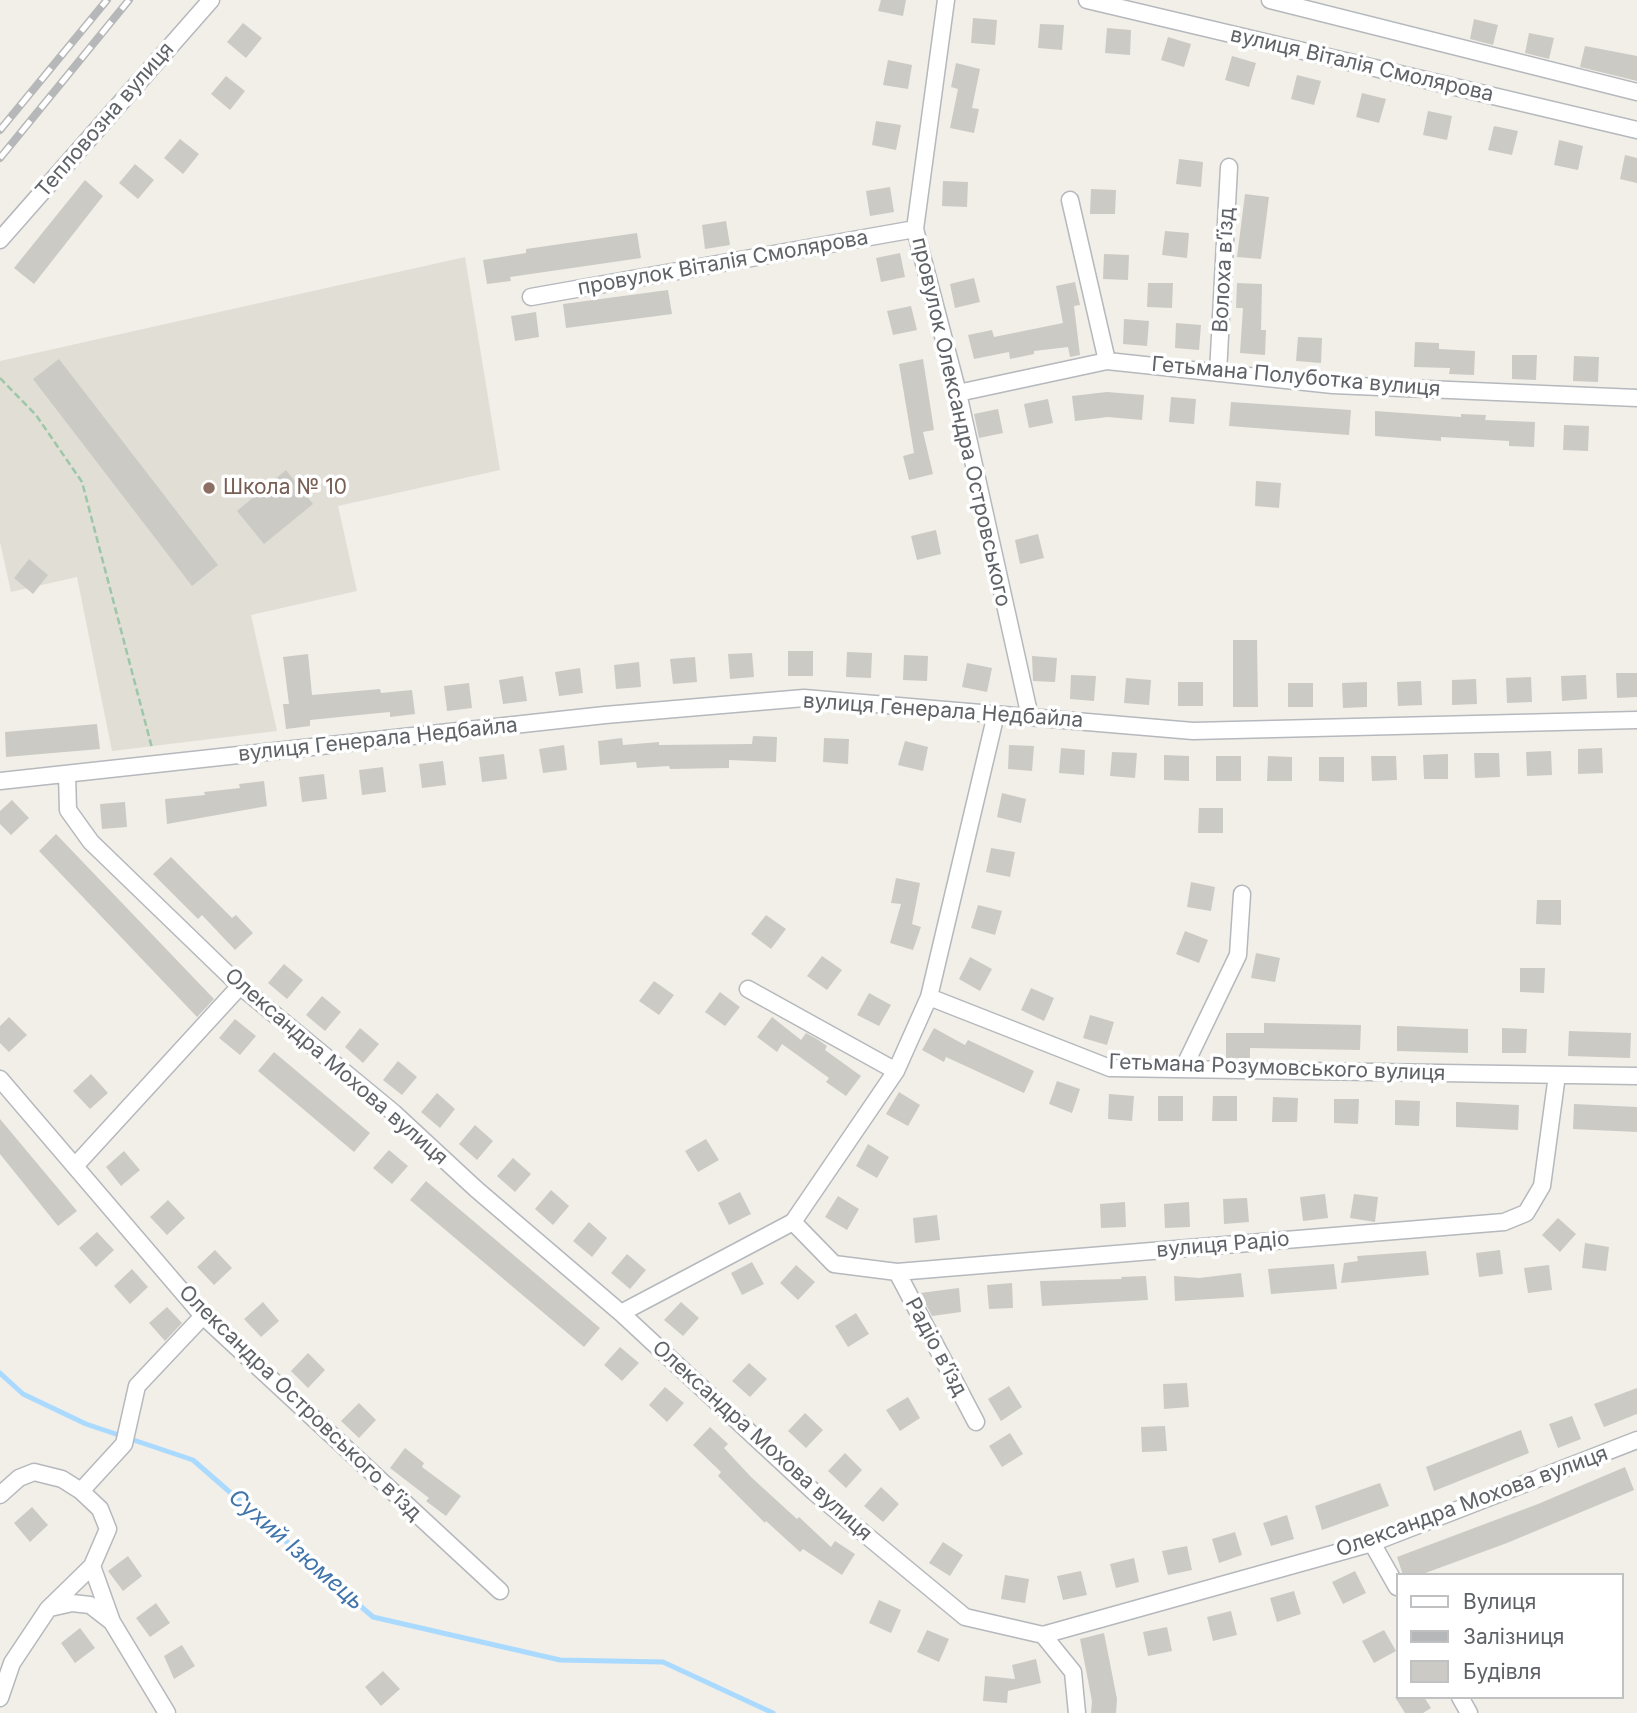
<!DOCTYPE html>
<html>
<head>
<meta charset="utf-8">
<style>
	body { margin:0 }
	#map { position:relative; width:1637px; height:1713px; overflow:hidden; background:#f1efe8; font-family:Inter,sans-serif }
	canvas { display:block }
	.legend { position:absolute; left:1396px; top:1573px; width:228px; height:126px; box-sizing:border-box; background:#fff; border:2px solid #bfc1c3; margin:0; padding:9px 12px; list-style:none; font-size:21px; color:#5f6368 }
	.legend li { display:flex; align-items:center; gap:14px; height:35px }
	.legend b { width:35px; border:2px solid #bfc1c3 }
</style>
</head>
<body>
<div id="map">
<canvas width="1637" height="1713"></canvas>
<ul class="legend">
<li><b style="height:9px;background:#fff"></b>Вулиця</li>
<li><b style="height:9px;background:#b6b7b8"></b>Залізниця</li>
<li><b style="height:19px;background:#cccac5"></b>Будівля</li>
</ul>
</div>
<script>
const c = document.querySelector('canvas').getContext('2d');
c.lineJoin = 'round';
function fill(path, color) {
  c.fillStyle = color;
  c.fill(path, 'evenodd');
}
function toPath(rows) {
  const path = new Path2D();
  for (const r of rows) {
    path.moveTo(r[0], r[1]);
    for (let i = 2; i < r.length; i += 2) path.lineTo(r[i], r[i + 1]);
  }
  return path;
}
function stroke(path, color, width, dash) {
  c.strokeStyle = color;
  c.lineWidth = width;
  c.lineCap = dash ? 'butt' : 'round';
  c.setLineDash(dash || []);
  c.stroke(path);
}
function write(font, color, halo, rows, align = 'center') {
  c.font = font + ' Inter,sans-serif';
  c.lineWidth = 7;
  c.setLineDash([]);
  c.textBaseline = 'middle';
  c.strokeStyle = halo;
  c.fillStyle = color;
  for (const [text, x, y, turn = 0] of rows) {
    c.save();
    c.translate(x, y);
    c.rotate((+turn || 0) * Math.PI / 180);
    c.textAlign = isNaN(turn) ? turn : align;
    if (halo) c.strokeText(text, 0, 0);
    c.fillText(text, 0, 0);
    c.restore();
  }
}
const education = toPath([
	[465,257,500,470,338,506,357,591,251,615,277,731,112,751,77,577,11,592,0,542,0,361]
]);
const stream = toPath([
	[0,1373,23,1394,86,1424,193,1460,373,1617,560,1660,663,1662,773,1713]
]);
const building = toPath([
	[881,0,906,0,903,16,878,11],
	[973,18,997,20,995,45,971,43],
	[1474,19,1498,25,1493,45,1470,39],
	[243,23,262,38,246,58,227,42],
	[1040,24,1064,25,1062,50,1038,48],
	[1107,28,1131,30,1130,55,1105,53],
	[1529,33,1554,38,1549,59,1525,53],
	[1168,37,1191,44,1184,67,1161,60],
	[1585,46,1637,56,1637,81,1580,67],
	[1232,56,1256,63,1249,87,1225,80],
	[888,60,912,65,908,89,883,85],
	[956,63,980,69,972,108,979,109,974,133,950,128,958,89,951,87],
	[1297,75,1321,81,1314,105,1291,99],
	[226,76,245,91,230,110,211,94],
	[1362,93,1386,99,1379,123,1356,117],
	[1428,111,1452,116,1447,140,1423,135],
	[876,121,901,125,896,150,872,145],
	[1494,126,1518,131,1512,155,1488,150],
	[180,139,199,154,183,174,164,158],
	[1559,140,1583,146,1578,170,1554,165],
	[1625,155,1637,158,1637,183,1620,179],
	[1179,159,1203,162,1201,187,1176,184],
	[135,164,154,180,138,199,119,183],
	[85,180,103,196,34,284,14,268],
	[943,181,968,182,967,207,942,206],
	[890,187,894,212,870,216,866,191],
	[1091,189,1116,190,1115,214,1090,214],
	[1245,194,1269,197,1261,259,1237,257],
	[726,221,730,245,705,249,702,225],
	[1165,231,1189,233,1187,258,1162,255],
	[637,233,641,258,510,277,511,281,487,284,483,260,526,253,526,249],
	[900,253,905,277,881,282,876,258],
	[1104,254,1129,255,1128,280,1103,279],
	[974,278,980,302,955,308,950,284],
	[1075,282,1080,305,1074,306,1080,355,1070,357,1068,347,1034,351,1034,354,1010,359,1009,352,974,359,968,335,992,330,994,337,1063,323,1056,286],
	[1148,283,1173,283,1172,308,1147,307],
	[1237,283,1262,284,1261,330,1266,330,1265,355,1240,353,1243,308,1236,308],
	[668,290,672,314,566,328,563,304],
	[911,306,917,330,893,335,887,311],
	[536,312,539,337,515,341,511,316],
	[1124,319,1149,321,1147,346,1123,344],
	[1176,323,1201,325,1199,350,1175,348],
	[1298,337,1322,338,1321,363,1296,361],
	[1415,342,1439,343,1439,349,1475,351,1474,375,1449,374,1450,368,1414,367],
	[1512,355,1537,355,1536,380,1512,379],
	[1574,356,1599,357,1598,382,1573,381],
	[59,359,218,565,192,586,33,379],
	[923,359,934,430,923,432,933,474,909,480,903,456,914,453,899,364],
	[1107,392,1144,395,1142,420,1108,417,1075,421,1072,396],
	[1171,397,1196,399,1194,424,1169,422],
	[1048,399,1053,423,1029,428,1024,404],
	[1231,402,1351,410,1349,435,1229,426],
	[998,409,1003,433,979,438,974,414],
	[1375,411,1461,417,1461,414,1486,415,1485,420,1535,422,1534,447,1509,446,1509,441,1441,437,1441,441,1375,436],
	[1564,425,1589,426,1588,451,1563,450],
	[286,470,313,504,264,544,237,511],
	[1256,481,1281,483,1279,508,1255,506],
	[936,530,941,554,917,560,911,536],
	[1038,534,1044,558,1020,564,1015,540],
	[29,559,48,575,33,594,14,578],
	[1233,640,1257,640,1258,707,1233,707],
	[788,651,813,651,813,676,788,676],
	[847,652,872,653,871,678,846,677],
	[752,653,754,677,730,679,728,654],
	[308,654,312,695,380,689,381,693,412,690,415,714,390,717,390,712,359,715,310,720,310,726,286,729,283,704,289,704,283,657],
	[904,655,928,656,927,681,903,680],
	[1032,656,1057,658,1055,682,1033,681],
	[695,657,697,682,673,684,670,659],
	[639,662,641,687,616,689,614,665],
	[967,663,992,668,987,692,962,687],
	[580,668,583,693,559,696,555,672],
	[1616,673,1637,673,1637,697,1617,698],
	[1071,675,1096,676,1094,701,1070,699],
	[1586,675,1587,699,1562,701,1561,676],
	[523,676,527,701,503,704,499,680],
	[1531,677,1532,702,1507,703,1506,678],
	[1126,678,1151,680,1149,705,1124,703],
	[1476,679,1477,704,1452,705,1452,680],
	[1421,681,1422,705,1398,706,1397,682],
	[1178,682,1203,682,1203,706,1178,706],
	[1367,682,1367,707,1343,708,1342,683],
	[469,683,472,708,447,711,444,686],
	[1288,683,1313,683,1313,707,1288,707],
	[97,724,100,749,6,757,5,732],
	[753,736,777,737,776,762,729,760,729,768,670,769,669,766,637,768,636,762,600,765,598,741,622,738,623,745,659,742,659,745,752,744],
	[824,738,849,739,848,764,823,762],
	[905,741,928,747,923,771,898,765],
	[564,745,567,770,543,773,539,749],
	[1009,745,1034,746,1032,771,1008,769],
	[1061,748,1085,750,1084,775,1059,773],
	[1602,748,1603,773,1578,774,1578,749],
	[1551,751,1552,775,1527,776,1526,752],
	[1112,752,1137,753,1135,778,1110,776],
	[1474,753,1499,753,1500,777,1475,778],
	[504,754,507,779,482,782,479,757],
	[1448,754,1448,779,1424,779,1423,755],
	[1164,755,1189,756,1189,781,1164,780],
	[1216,756,1241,756,1241,781,1216,781],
	[1268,756,1292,757,1292,781,1267,781],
	[1371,756,1396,756,1397,780,1372,781],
	[1319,757,1344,757,1344,782,1319,781],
	[443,761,446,785,422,788,419,764],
	[383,767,386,792,362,795,359,770],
	[324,774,327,799,302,802,299,777],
	[264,781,267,806,167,824,165,799,205,795,204,792,240,788,239,784],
	[1002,793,1026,799,1021,823,997,817],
	[12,800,29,818,11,835,0,824,0,811],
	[125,802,127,827,102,829,100,804],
	[1199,808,1223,808,1223,833,1198,833],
	[56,834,214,999,197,1017,39,851],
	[991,848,1015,852,1010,877,986,872],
	[171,857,232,918,236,915,253,933,235,950,202,915,198,919,153,874],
	[896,878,920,883,912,924,921,927,913,950,890,943,901,904,891,903],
	[1191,882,1215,887,1211,911,1187,907],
	[1537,900,1561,900,1561,925,1536,924],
	[978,905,1002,911,995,935,971,928],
	[766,915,786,929,771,949,751,934],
	[1185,931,1208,940,1199,963,1176,954],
	[1256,953,1280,958,1275,982,1251,978],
	[822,956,842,970,827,990,807,976],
	[970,957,992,969,980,991,959,979],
	[284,964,303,980,287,999,268,983],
	[1520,968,1545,968,1544,993,1520,992],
	[654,981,674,995,659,1015,639,1001],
	[1031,988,1054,998,1044,1021,1021,1010],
	[720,992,740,1007,725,1026,705,1012],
	[869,993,891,1005,879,1026,857,1015],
	[322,996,341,1012,325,1031,306,1015],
	[1090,1015,1114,1022,1107,1045,1083,1038],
	[9,1017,27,1035,9,1052,0,1043,0,1026],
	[772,1017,801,1040,806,1033,817,1039,827,1046,825,1050,861,1076,846,1096,826,1082,829,1078,782,1044,777,1052,757,1037],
	[235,1019,256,1036,240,1055,219,1038],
	[1264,1023,1361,1025,1360,1050,1250,1048,1250,1058,1226,1058,1226,1033,1264,1033],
	[1397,1026,1468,1029,1468,1053,1397,1051],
	[360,1028,379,1044,363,1063,345,1047],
	[934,1028,965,1045,968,1040,1034,1071,1024,1093,946,1057,944,1062,922,1050],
	[1502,1028,1527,1029,1526,1053,1502,1053],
	[1569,1031,1631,1033,1630,1058,1568,1056],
	[274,1052,370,1133,354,1152,258,1071],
	[398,1061,417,1077,402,1095,383,1080],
	[91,1074,108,1093,90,1109,73,1091],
	[1057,1081,1080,1089,1072,1113,1049,1104],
	[899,1092,920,1105,908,1126,886,1114],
	[437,1093,455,1109,440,1128,421,1112],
	[1109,1094,1134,1096,1132,1121,1108,1119],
	[1158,1096,1183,1096,1183,1121,1158,1121],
	[1213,1096,1237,1096,1237,1121,1212,1121],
	[1273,1097,1298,1098,1297,1122,1272,1122],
	[1334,1099,1359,1099,1358,1124,1334,1123],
	[1395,1100,1420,1101,1419,1126,1395,1125],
	[1456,1102,1519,1105,1518,1130,1456,1127],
	[1574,1104,1637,1107,1637,1132,1573,1129],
	[0,1119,77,1211,58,1226,0,1154],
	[475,1125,493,1141,477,1160,459,1144],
	[706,1139,719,1160,698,1172,685,1151],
	[868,1144,889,1157,877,1178,856,1166],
	[389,1150,408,1166,392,1184,373,1168],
	[124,1151,140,1170,121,1186,106,1167],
	[513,1158,531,1174,515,1192,497,1176],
	[426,1181,600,1328,584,1347,410,1200],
	[551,1190,569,1206,553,1225,535,1209],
	[740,1192,751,1214,729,1225,718,1203],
	[1325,1194,1328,1218,1303,1221,1300,1197],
	[1354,1194,1378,1197,1375,1222,1350,1218],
	[838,1196,859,1209,847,1230,825,1217],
	[1247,1198,1249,1222,1224,1224,1223,1199],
	[168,1200,185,1218,167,1235,150,1217],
	[1125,1202,1126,1227,1101,1228,1100,1204],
	[1189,1202,1190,1227,1165,1228,1164,1204],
	[937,1215,940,1240,915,1243,913,1218],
	[1558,1218,1576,1234,1560,1252,1542,1235],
	[589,1222,607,1238,592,1257,573,1241],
	[97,1232,114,1250,96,1267,79,1248],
	[1585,1243,1609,1247,1606,1271,1582,1268],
	[215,1250,232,1268,214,1285,197,1267],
	[1500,1250,1503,1274,1479,1277,1476,1253],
	[1426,1251,1429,1275,1341,1283,1344,1263,1358,1261,1357,1256],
	[627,1254,646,1270,630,1289,611,1273],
	[752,1262,764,1284,742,1295,731,1273],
	[1334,1264,1337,1289,1271,1294,1268,1269],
	[796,1265,815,1282,798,1300,780,1283],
	[1549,1265,1552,1290,1528,1293,1524,1268],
	[132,1269,148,1287,130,1304,114,1286],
	[1241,1273,1244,1297,1175,1301,1174,1276,1199,1278],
	[1146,1276,1148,1300,1042,1306,1040,1281,1122,1279,1121,1277],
	[1012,1283,1013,1308,989,1309,987,1285],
	[959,1288,961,1312,932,1316,920,1293],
	[263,1302,279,1321,261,1337,244,1319],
	[681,1302,699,1318,683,1336,664,1320],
	[167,1307,182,1323,165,1341,149,1323],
	[856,1313,869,1334,848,1347,835,1326],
	[620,1347,639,1363,622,1381,604,1365],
	[308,1353,325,1370,308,1388,291,1371],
	[749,1363,767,1379,750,1397,732,1381],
	[1187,1383,1189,1407,1164,1409,1163,1384],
	[1009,1386,1022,1407,1001,1421,988,1399],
	[665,1387,684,1403,667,1422,649,1405],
	[1637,1388,1637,1414,1604,1427,1594,1404],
	[908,1397,920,1418,900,1431,886,1410],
	[359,1403,376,1420,359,1438,341,1421],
	[805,1413,823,1430,806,1448,788,1431],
	[1572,1416,1581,1439,1558,1448,1549,1424],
	[1165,1426,1167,1451,1142,1452,1141,1427],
	[710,1427,728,1444,724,1448,751,1477,797,1519,799,1517,831,1547,835,1541,855,1554,842,1575,803,1549,800,1552,766,1521,765,1523,718,1476,721,1472,693,1445],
	[1521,1430,1529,1453,1434,1491,1426,1467],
	[1010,1433,1023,1454,1002,1467,989,1446],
	[405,1448,424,1463,422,1467,461,1496,446,1516,426,1501,429,1498,390,1468],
	[845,1453,862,1470,846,1488,828,1471],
	[1625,1467,1634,1490,1507,1543,1420,1575,1403,1575,1397,1557,1538,1504],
	[1380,1483,1389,1506,1322,1530,1315,1506],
	[881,1487,899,1504,883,1522,864,1506],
	[32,1507,48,1525,30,1542,14,1523],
	[1287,1515,1294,1539,1271,1546,1263,1523],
	[1235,1532,1242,1555,1219,1563,1212,1539],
	[943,1542,963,1555,950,1576,929,1563],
	[1187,1546,1192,1570,1168,1575,1162,1551],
	[128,1556,142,1576,123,1591,108,1571],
	[1134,1558,1139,1582,1116,1588,1110,1564],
	[1081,1571,1087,1595,1063,1600,1057,1576],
	[1355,1571,1366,1593,1343,1604,1332,1582],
	[1005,1575,1029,1579,1025,1603,1001,1599],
	[1294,1591,1301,1614,1277,1622,1270,1598],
	[879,1600,901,1610,891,1633,869,1623],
	[156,1603,170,1623,150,1637,136,1618],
	[1231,1611,1237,1635,1213,1641,1207,1617],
	[1167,1627,1172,1651,1148,1656,1143,1632],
	[80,1628,95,1648,75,1663,61,1643],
	[927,1630,949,1639,939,1662,917,1652],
	[1384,1630,1396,1651,1374,1663,1362,1641],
	[1104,1633,1117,1699,1116,1713,1091,1713,1092,1701,1080,1639],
	[182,1645,195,1666,174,1679,164,1656],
	[1036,1659,1041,1683,1008,1691,1007,1703,983,1701,985,1676,1015,1679,1012,1665],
	[383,1671,400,1689,381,1706,365,1687],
	[1395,1697,1424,1697,1431,1708,1423,1713,1405,1713]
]);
const path = toPath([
	[0,378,36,415,82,482,152,748]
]);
const minor = toPath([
	[946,0,915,229,958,393,1030,717],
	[1087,0,1637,130],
	[1270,0,1637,92],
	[1070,200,1107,361],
	[0,240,211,0],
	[531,297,915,229],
	[1218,373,1229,167],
	[958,393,1107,361,1333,385,1637,398],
	[67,775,68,810,91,842,240,986,394,1113,476,1189,621,1313,814,1492,965,1617,1043,1635,1372,1543,1637,1440],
	[0,781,605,715,804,698,1193,731,1637,720],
	[748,989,896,1071],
	[929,997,1110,1068,1637,1076],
	[1183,1069,1238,955,1242,894],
	[0,1079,203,1316,500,1591],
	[75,1166,240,986],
	[793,1222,834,1264,897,1272,1504,1222,1526,1213,1542,1186,1557,1075],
	[897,1272,976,1422],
	[621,1313,793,1222,896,1071,929,997,996,714],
	[0,1495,19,1478,34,1472,62,1479,81,1491],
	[1372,1543,1397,1587],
	[92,1566,112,1622,167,1713],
	[50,1608,72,1603,90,1605,112,1622],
	[1043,1635,1073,1672,1077,1713],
	[1460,1697,1469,1713],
	[0,1698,12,1663,48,1609,92,1566,108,1529,100,1509,81,1491,124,1444,137,1386,203,1316]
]);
const rail = toPath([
	[0,130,107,0],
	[0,158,129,0]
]);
const markers = [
	[209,488,7,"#8d6e63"]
];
const streetNames = [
	["вулиця Віталія Смолярова",1362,65,13],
	["Тепловозна вулиця",105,120,-49],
	["провулок Віталія Смолярова",723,263,-10],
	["Волоха в’їзд",1224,270,-87],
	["Гетьмана Полуботка вулиця",1296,377,5],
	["провулок Олександра Островського",961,422,77],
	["вулиця Генерала Недбайла",943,711,4],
	["вулиця Генерала Недбайла",378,740,-6],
	["Олександра Мохова вулиця",336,1067,41],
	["Гетьмана Розумовського вулиця",1277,1068,2],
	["вулиця Радіо",1223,1245,-5],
	["Радіо в’їзд",936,1347,62],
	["Олександра Островського в’їзд",300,1403,44],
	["Олександра Мохова вулиця",762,1441,42],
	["Олександра Мохова вулиця",1472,1502,-20]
];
const educationNames = [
	["Школа № 10",223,488]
];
const waterNames = [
	["Сухий Ізюмець",296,1550,41]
];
fill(education, '#e1ded6');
stroke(stream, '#aadaff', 5);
fill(building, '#cccac5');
stroke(minor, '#b5b8bc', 19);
stroke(path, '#9cc7a9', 2.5, [7, 3.5]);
stroke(minor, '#fff', 16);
stroke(rail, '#b6b7b8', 8);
stroke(rail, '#fff', 5, [16]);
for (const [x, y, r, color] of markers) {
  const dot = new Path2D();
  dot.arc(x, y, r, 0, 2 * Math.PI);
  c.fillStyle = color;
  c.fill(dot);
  stroke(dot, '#fff', 2.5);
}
write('21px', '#5f6368', '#fff', streetNames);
write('21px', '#785e54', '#fff', educationNames, 'left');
write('italic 23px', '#4174aa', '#fff', waterNames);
</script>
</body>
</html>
